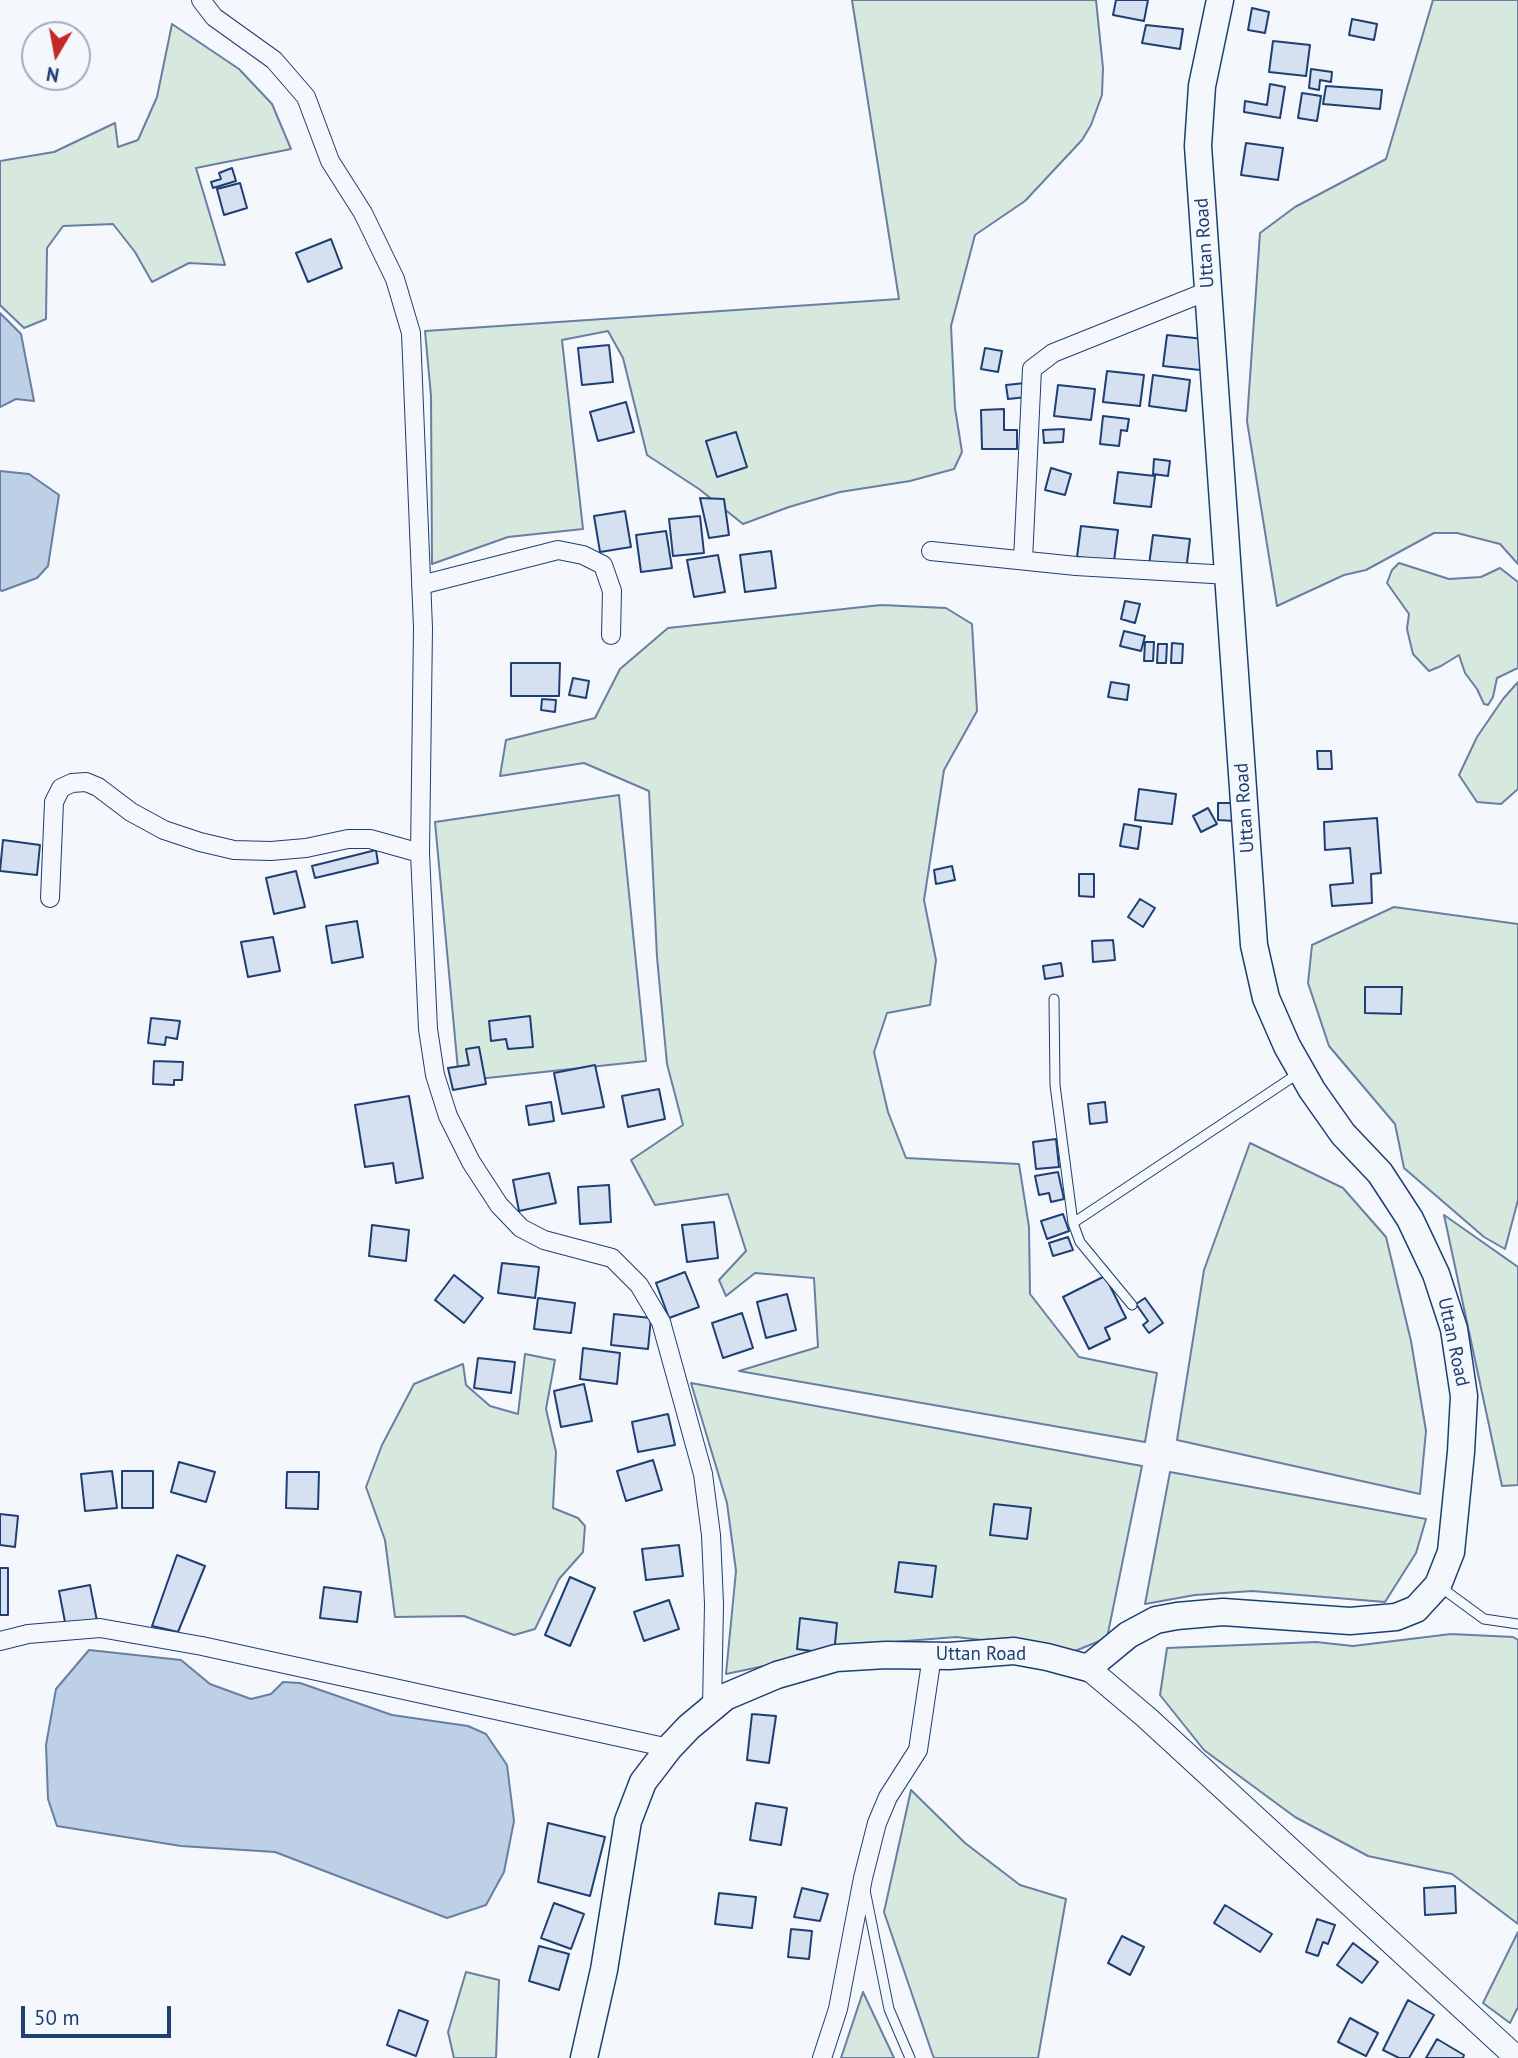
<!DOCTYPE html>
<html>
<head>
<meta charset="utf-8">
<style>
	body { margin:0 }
	#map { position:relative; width:1518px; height:2058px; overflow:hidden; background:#f4f7fb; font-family:"PT Sans",sans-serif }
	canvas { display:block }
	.north { position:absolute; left:21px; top:21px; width:70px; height:70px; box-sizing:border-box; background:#f4f7fb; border:2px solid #9eadc5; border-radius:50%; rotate:190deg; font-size:19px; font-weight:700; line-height:28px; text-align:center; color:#1d3f73 }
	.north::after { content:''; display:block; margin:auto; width:24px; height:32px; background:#c62828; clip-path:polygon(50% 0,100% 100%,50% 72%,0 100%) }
	.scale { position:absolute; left:21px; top:2006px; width:150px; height:32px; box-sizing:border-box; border:4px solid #1d3f73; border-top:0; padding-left:9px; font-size:21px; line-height:24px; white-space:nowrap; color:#1d3f73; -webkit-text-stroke:5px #f4f7fb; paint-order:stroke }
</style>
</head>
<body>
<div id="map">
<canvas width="1518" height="2058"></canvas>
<div class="north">N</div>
<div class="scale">50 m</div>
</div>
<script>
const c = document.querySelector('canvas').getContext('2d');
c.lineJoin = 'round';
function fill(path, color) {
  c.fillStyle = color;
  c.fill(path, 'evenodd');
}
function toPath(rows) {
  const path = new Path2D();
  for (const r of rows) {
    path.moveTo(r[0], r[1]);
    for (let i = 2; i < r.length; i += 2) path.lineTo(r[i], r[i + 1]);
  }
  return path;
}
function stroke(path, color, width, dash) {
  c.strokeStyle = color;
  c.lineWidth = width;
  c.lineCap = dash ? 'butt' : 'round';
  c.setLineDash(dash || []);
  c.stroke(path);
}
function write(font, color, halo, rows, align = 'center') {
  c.font = font + ' "PT Sans",sans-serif';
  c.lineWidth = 5;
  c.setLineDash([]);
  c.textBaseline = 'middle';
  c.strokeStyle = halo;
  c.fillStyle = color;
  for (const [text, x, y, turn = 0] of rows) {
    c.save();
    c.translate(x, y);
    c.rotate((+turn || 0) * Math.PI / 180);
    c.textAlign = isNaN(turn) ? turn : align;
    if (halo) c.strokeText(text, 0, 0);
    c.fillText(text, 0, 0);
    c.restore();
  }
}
const green = toPath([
	[852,0,1096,0,1103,68,1102,95,1091,125,1082,140,1025,201,975,235,951,326,955,408,962,452,954,469,910,481,840,492,789,507,743,524,699,489,647,455,623,358,608,331,562,340,583,529,508,537,432,564,431,396,425,331,899,299,852,0],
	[1433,0,1518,0,1518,564,1500,544,1457,533,1434,533,1366,570,1344,575,1277,606,1247,421,1260,233,1295,207,1386,159,1433,0],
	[172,24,239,69,272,104,291,149,196,168,225,265,189,263,152,282,135,252,113,224,63,226,47,248,46,319,24,328,0,305,0,161,54,152,115,123,118,147,138,140,157,97,172,24],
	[1399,563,1449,579,1481,577,1500,568,1518,582,1518,668,1497,678,1493,697,1488,705,1484,704,1477,689,1465,673,1459,655,1441,666,1429,671,1413,654,1407,629,1409,614,1387,583,1392,570,1399,563],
	[881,605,946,608,972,624,977,711,944,770,924,900,936,960,930,1005,887,1013,874,1052,888,1112,906,1158,1019,1164,1029,1227,1030,1294,1079,1357,1157,1373,1145,1442,739,1371,818,1347,814,1278,755,1273,726,1296,719,1280,746,1251,728,1194,655,1205,631,1160,683,1125,667,1064,657,957,649,791,584,763,500,776,506,740,595,718,620,669,668,628,881,605],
	[1518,682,1518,789,1501,804,1477,802,1459,775,1477,737,1503,699,1518,682],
	[619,795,646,1061,459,1081,435,822,619,795],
	[1394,907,1518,924,1518,1200,1505,1249,1484,1237,1404,1168,1395,1124,1329,1046,1308,983,1312,945,1394,907],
	[1250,1143,1343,1188,1386,1237,1411,1341,1426,1431,1420,1494,1177,1440,1204,1270,1250,1143],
	[1444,1215,1518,1267,1518,1485,1502,1486,1444,1215],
	[525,1354,555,1360,546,1409,556,1452,553,1508,578,1518,585,1526,583,1552,559,1579,535,1629,514,1635,464,1616,395,1617,385,1540,366,1487,382,1445,414,1384,463,1364,466,1385,490,1406,518,1414,525,1354],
	[691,1383,1142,1466,1107,1638,1075,1651,956,1637,869,1644,726,1674,736,1571,727,1503,691,1383],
	[1170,1472,1426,1519,1416,1553,1385,1602,1252,1591,1195,1595,1145,1604,1170,1472],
	[1451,1634,1513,1637,1518,1640,1518,1924,1452,1874,1368,1856,1295,1817,1204,1750,1160,1695,1167,1648,1316,1642,1353,1646,1451,1634],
	[911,1790,965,1843,1020,1885,1066,1899,1038,2058,934,2058,932,2053,884,1912,911,1790],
	[1518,1932,1518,2007,1510,2023,1483,2003,1518,1932],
	[466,1972,499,1980,496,2058,454,2058,448,2032,466,1972],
	[863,1992,894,2058,841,2058,863,1992]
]);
const water = toPath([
	[0,313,21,334,34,401,16,399,0,407,0,313],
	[0,471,29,474,59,495,48,566,37,578,2,591,0,590,0,471],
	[89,1650,181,1660,210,1684,251,1699,271,1694,283,1682,300,1683,392,1715,468,1726,486,1734,507,1765,514,1821,504,1872,486,1905,447,1918,275,1852,181,1846,57,1826,48,1799,46,1745,56,1689,89,1650]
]);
const building = toPath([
	[1116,0,1148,0,1144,21,1113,15,1116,0],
	[1252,8,1269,12,1265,33,1248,30,1252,8],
	[1352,19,1377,24,1374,40,1349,35,1352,19],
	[1146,25,1183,29,1180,49,1142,43,1146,25],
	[1273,41,1310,45,1306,76,1269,72,1273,41],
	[1311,69,1332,72,1331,82,1320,80,1319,90,1309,88,1311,69],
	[1270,84,1285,87,1280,118,1244,112,1245,101,1267,105,1270,84],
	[1326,86,1382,90,1380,109,1323,104,1326,86],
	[1302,93,1321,96,1317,121,1298,118,1302,93],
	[1246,143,1283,148,1278,180,1241,175,1246,143],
	[232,168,236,181,213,188,211,182,221,179,219,173,232,168],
	[240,183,247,208,224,215,217,189,240,183],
	[331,239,342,268,308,282,296,253,331,239],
	[1167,335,1204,339,1200,370,1163,366,1167,335],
	[609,345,613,382,582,385,578,348,609,345],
	[985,348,1002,351,998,372,981,369,985,348],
	[1107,371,1144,375,1140,406,1103,402,1107,371],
	[1153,375,1190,380,1186,411,1149,406,1153,375],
	[1025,383,1027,397,1008,399,1006,385,1025,383],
	[1058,385,1095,389,1091,420,1054,416,1058,385],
	[626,402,634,432,598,441,590,412,626,402],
	[1004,409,1004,430,1017,430,1017,449,982,449,981,410,1004,409],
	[1103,416,1129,419,1127,431,1121,430,1119,446,1100,444,1103,416],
	[1064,429,1063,442,1044,443,1043,430,1064,429],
	[736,432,747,467,717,477,706,441,736,432],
	[1154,459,1170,461,1168,476,1153,474,1154,459],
	[1051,468,1071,474,1065,495,1045,490,1051,468],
	[1118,472,1155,476,1151,507,1114,503,1118,472],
	[700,498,724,499,729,535,709,538,700,498],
	[625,511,631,547,600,552,594,516,625,511],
	[700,516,704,553,673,556,669,519,700,516],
	[1081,526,1118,530,1114,561,1077,557,1081,526],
	[666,531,672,568,641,572,636,535,666,531],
	[1153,535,1190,539,1186,570,1149,565,1153,535],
	[771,551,776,588,745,592,740,555,771,551],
	[718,555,725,592,694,597,687,560,718,555],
	[1125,601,1140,604,1135,623,1121,619,1125,601],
	[1124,631,1145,636,1141,651,1120,646,1124,631],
	[1145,642,1154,642,1153,661,1144,661,1145,642],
	[1172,643,1183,644,1182,663,1171,663,1172,643],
	[1158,644,1167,644,1166,663,1157,663,1158,644],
	[511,663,560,663,559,696,511,696,511,663],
	[573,678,589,681,586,698,569,695,573,678],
	[1111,682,1129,685,1127,700,1108,697,1111,682],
	[542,699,556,700,555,712,541,710,542,699],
	[1317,751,1331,751,1332,769,1318,769,1317,751],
	[1139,789,1176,794,1172,824,1135,820,1139,789],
	[1218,803,1235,803,1234,821,1218,820,1218,803],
	[1208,808,1217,824,1201,832,1193,816,1208,808],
	[1377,818,1381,873,1371,874,1372,903,1332,906,1330,885,1353,883,1350,848,1325,850,1324,822,1377,818],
	[1124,824,1141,827,1138,849,1120,846,1124,824],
	[3,840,40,845,37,875,0,871,3,840],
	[376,850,378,863,315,878,312,866,376,850],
	[952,866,955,880,936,884,934,870,952,866],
	[296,871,305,907,274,914,266,878,296,871],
	[1079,874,1094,874,1094,897,1079,896,1079,874],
	[1140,899,1155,908,1143,927,1128,917,1140,899],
	[357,921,363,957,332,963,326,926,357,921],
	[273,937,280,971,248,977,241,942,273,937],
	[1113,940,1115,960,1093,962,1092,941,1113,940],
	[1061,963,1063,976,1045,979,1043,966,1061,963],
	[1365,987,1402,987,1401,1014,1365,1013,1365,987],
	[530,1016,533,1047,508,1049,506,1039,491,1041,489,1021,530,1016],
	[151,1018,180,1021,177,1039,166,1037,165,1045,148,1043,151,1018],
	[479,1047,486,1084,453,1090,448,1068,469,1065,466,1049,479,1047],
	[154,1061,183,1062,182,1080,174,1080,174,1085,153,1084,154,1061],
	[595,1065,604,1107,562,1114,554,1073,595,1065],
	[659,1089,665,1119,628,1127,622,1096,659,1089],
	[409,1096,423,1178,396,1183,393,1163,365,1167,355,1105,409,1096],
	[551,1102,554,1121,529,1125,526,1106,551,1102],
	[1105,1102,1107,1122,1090,1124,1088,1104,1105,1102],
	[1056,1139,1059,1167,1036,1169,1033,1142,1056,1139],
	[1058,1172,1064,1199,1051,1202,1049,1193,1039,1195,1035,1176,1058,1172],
	[549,1173,556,1203,519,1211,513,1180,549,1173],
	[609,1185,611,1222,580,1224,578,1187,609,1185],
	[1063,1214,1069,1231,1047,1239,1041,1221,1063,1214],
	[714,1222,718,1258,687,1262,682,1225,714,1222],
	[372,1225,409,1230,406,1261,369,1256,372,1225],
	[1068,1237,1073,1250,1053,1256,1049,1243,1068,1237],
	[502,1263,539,1267,535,1298,498,1293,502,1263],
	[685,1272,699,1307,669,1318,656,1283,685,1272],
	[454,1275,483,1298,464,1323,435,1300,454,1275],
	[1105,1276,1126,1318,1105,1328,1110,1339,1089,1349,1063,1297,1105,1276],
	[787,1294,796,1330,766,1338,757,1302,787,1294],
	[538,1298,575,1303,571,1333,534,1329,538,1298],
	[1145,1298,1163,1323,1149,1333,1143,1325,1148,1321,1136,1304,1145,1298],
	[742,1313,753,1348,723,1358,712,1323,742,1313],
	[614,1314,651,1318,648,1349,611,1345,614,1314],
	[583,1348,620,1353,617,1384,580,1379,583,1348],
	[478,1358,515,1362,511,1393,474,1388,478,1358],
	[584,1384,592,1421,561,1427,554,1391,584,1384],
	[668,1414,675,1445,638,1452,632,1422,668,1414],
	[653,1460,662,1490,626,1501,617,1471,653,1460],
	[179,1462,215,1472,206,1502,171,1492,179,1462],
	[112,1471,117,1508,85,1511,81,1474,112,1471],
	[122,1471,153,1471,153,1508,122,1508,122,1471],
	[287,1472,319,1472,318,1509,286,1508,287,1472],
	[994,1504,1031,1508,1027,1539,990,1535,994,1504],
	[0,1514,18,1516,15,1547,0,1545,0,1514],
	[679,1545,683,1576,646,1580,642,1549,679,1545],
	[177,1555,205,1566,178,1632,152,1626,177,1555],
	[899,1562,936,1566,932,1597,895,1592,899,1562],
	[0,1568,8,1568,8,1615,0,1615,0,1568],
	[570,1577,595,1588,570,1646,545,1635,570,1577],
	[90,1585,97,1621,66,1627,59,1591,90,1585],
	[324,1587,361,1592,357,1622,320,1618,324,1587],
	[669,1600,679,1629,644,1641,634,1612,669,1600],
	[800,1618,837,1623,834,1654,797,1649,800,1618],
	[752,1714,776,1716,769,1763,747,1760,752,1714],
	[756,1803,787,1808,781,1845,750,1840,756,1803],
	[548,1823,605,1837,590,1896,538,1882,548,1823],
	[1455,1886,1456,1913,1425,1915,1424,1888,1455,1886],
	[802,1888,828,1894,820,1921,794,1917,802,1888],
	[719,1893,756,1897,752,1928,715,1924,719,1893],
	[554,1903,584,1914,571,1949,541,1938,554,1903],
	[1225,1905,1272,1934,1260,1952,1214,1923,1225,1905],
	[1317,1919,1335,1925,1328,1944,1323,1942,1318,1956,1306,1952,1317,1919],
	[791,1929,812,1931,809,1959,788,1957,791,1929],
	[1122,1936,1144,1947,1130,1975,1108,1963,1122,1936],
	[1353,1943,1378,1962,1362,1983,1337,1965,1353,1943],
	[539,1946,569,1954,559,1990,529,1981,539,1946],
	[1408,2000,1434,2015,1409,2058,1399,2058,1383,2050,1408,2000],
	[399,2010,428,2021,416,2056,387,2045,399,2010],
	[1350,2018,1378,2033,1366,2056,1338,2042,1350,2018],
	[1437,2039,1464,2055,1463,2058,1426,2058,1437,2039]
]);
const service = toPath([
	[1054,999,1055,1085,1073,1223,1080,1242,1132,1305],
	[1073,1223,1299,1073],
	[1439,1586,1484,1619,1518,1624],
	[865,1890,889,2009,910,2058]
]);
const minor = toPath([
	[931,551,1076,566,1229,575],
	[1023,560,1032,369,1053,353,1208,291],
	[421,585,558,550,583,555,603,565,612,591,611,635],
	[420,853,428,1029,435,1075,448,1116,471,1162,499,1205,521,1228,544,1240,612,1258,639,1285,661,1322,703,1474,711,1535,714,1604,712,1708],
	[50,898,54,802,61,788,72,783,86,782,98,787,131,812,164,830,200,842,234,850,271,851,306,848,348,839,370,839,420,853,423,628,411,333,395,279,363,213,330,161,306,97,274,60,214,17,201,0],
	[0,1641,28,1634,100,1628,202,1646,669,1748],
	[822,2058,838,2009,863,1878,877,1823,888,1797,918,1750,932,1656]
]);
const tertiary = toPath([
	[1088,1668,1146,1717,1517,2058]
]);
const secondary = toPath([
	[584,2058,604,1970,628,1821,643,1782,669,1748,689,1727,725,1697,777,1675,836,1658,886,1655,949,1656,1014,1651,1047,1657,1088,1668,1128,1635,1156,1620,1177,1616,1223,1612,1350,1621,1396,1617,1416,1609,1438,1585,1451,1552,1461,1452,1464,1396,1454,1329,1436,1274,1410,1219,1380,1173,1343,1134,1312,1090,1287,1046,1266,998,1254,945,1198,146,1202,86,1220,0]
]);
const streetNames = [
	["Uttan Road",1205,243,-94],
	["Uttan Road",1245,808,-94],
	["Uttan Road",1453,1342,78],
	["Uttan Road",981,1655]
];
fill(green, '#d7e8df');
stroke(green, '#687fa3', 2);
fill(water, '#bed0e5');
stroke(water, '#687fa3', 2);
fill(building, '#d5e0f0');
stroke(building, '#1d3f73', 2);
stroke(service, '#1d3f73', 11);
stroke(minor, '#1d3f73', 20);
stroke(tertiary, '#1d3f73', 25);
stroke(secondary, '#1d3f73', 29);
stroke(service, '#f4f7fb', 9);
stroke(minor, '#f4f7fb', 18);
stroke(tertiary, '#f4f7fb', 23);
stroke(secondary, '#f4f7fb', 26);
write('19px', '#1d3f73', '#f4f7fb', streetNames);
</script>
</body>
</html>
